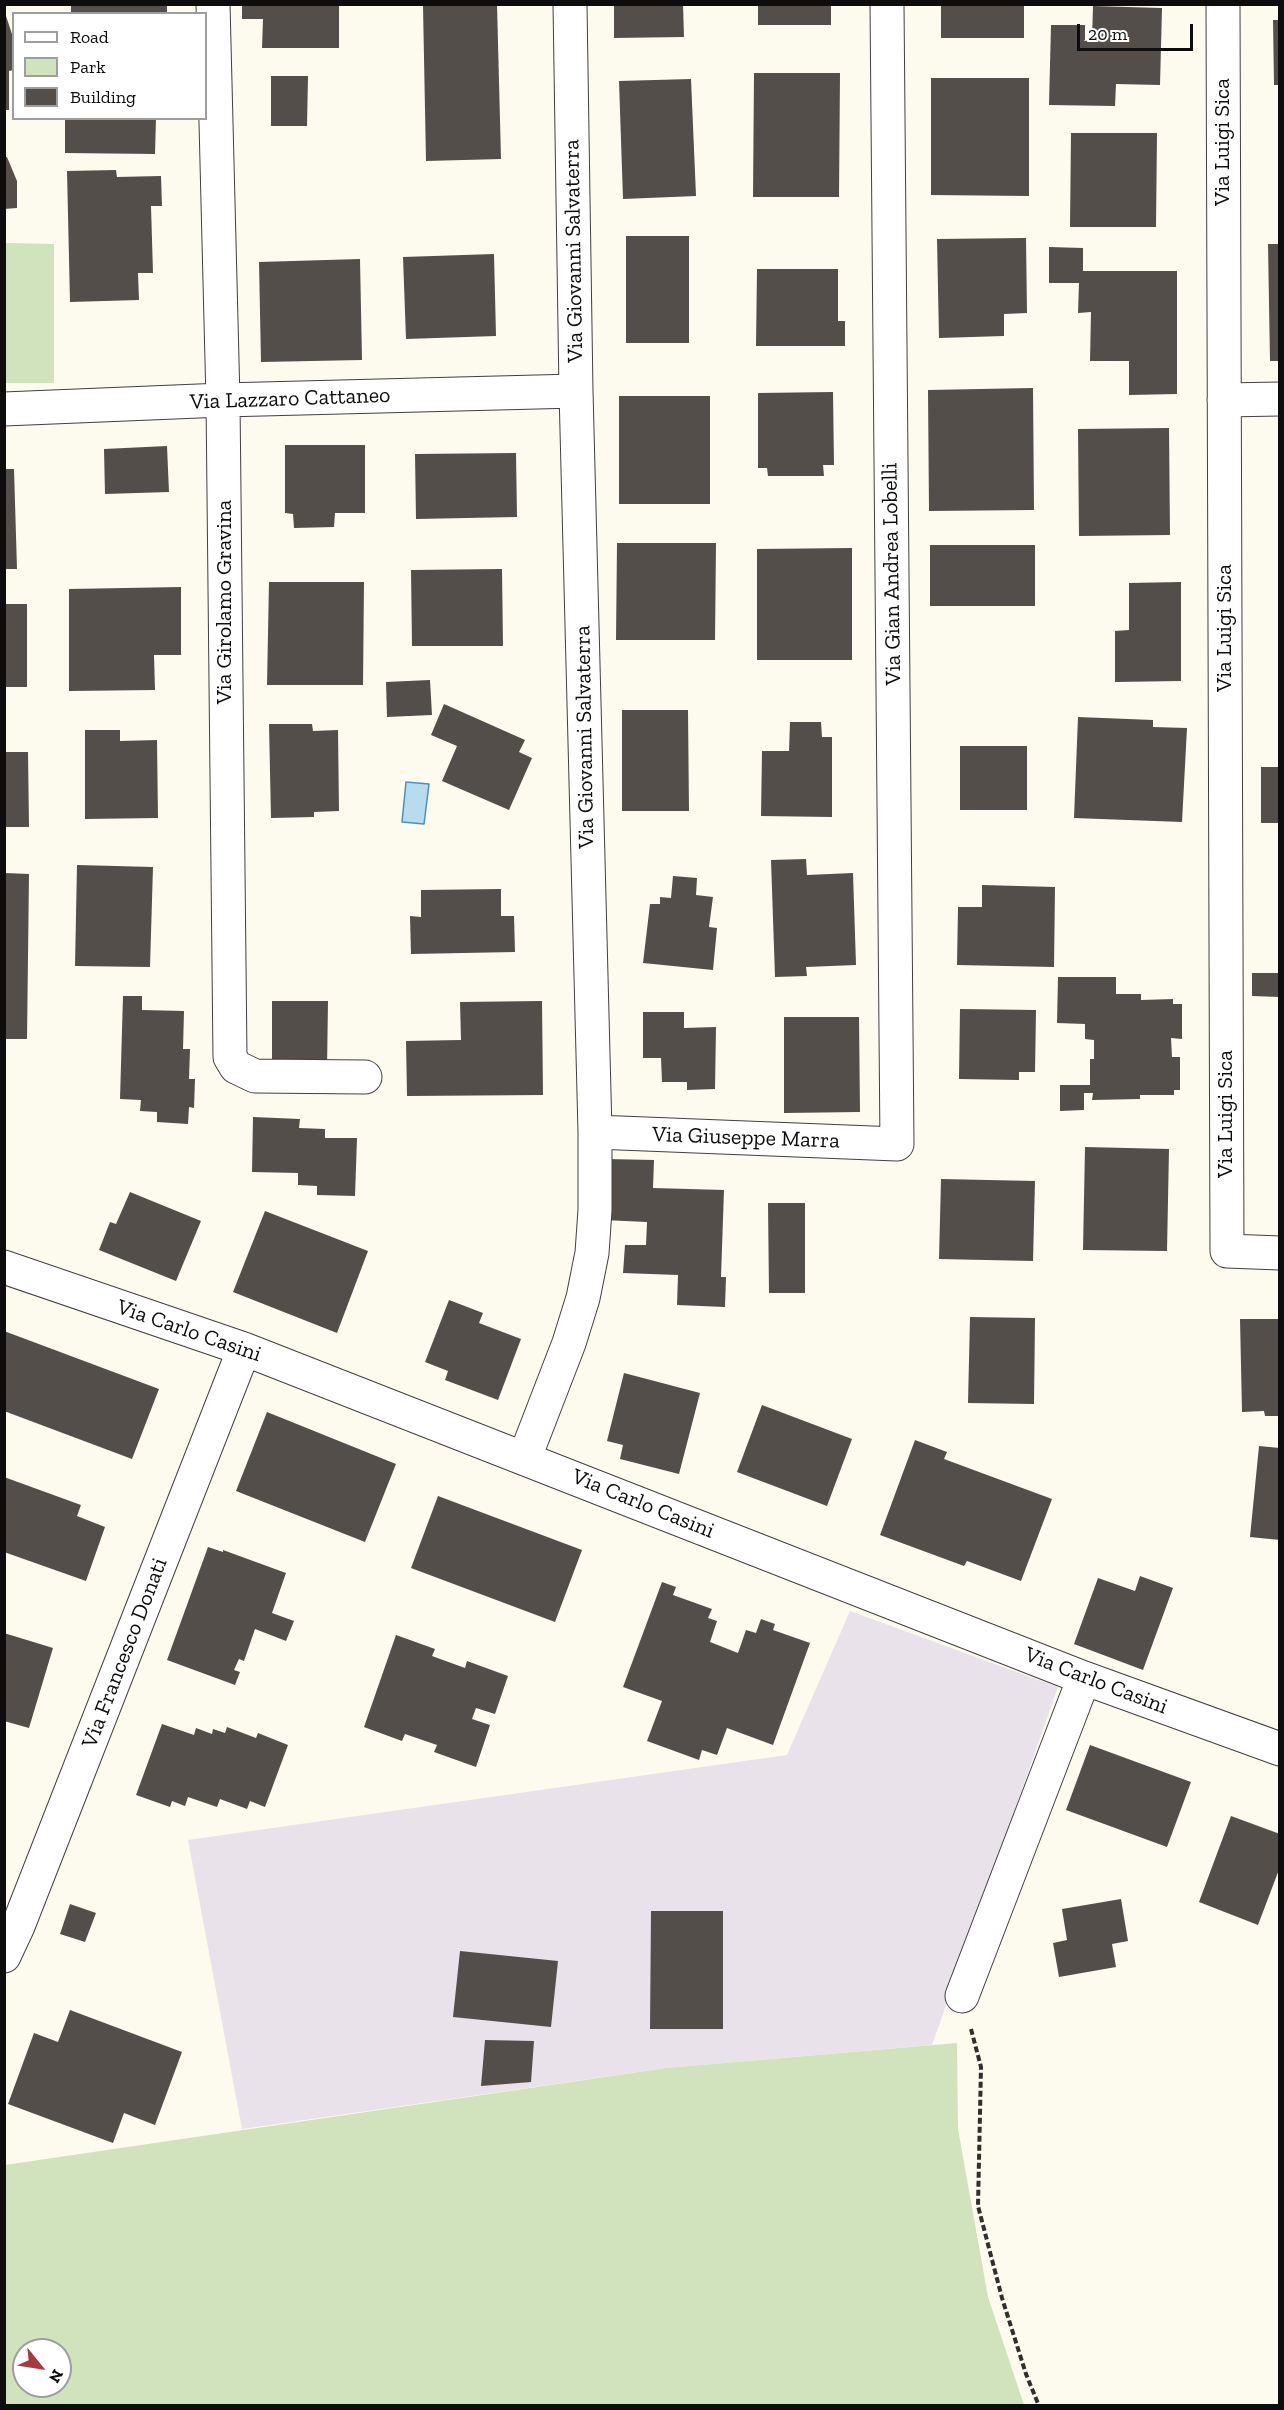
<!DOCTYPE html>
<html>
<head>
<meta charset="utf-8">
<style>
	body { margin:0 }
	#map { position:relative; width:1284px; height:2410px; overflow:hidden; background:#fdfaee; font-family:"Zilla Slab",serif }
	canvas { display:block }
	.frame { position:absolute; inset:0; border:6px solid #0d0d0d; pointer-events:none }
	.legend { position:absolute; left:12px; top:12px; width:195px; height:108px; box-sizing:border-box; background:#fff; border:2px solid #9e9e9e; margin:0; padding:8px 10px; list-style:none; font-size:18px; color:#0d0d0d }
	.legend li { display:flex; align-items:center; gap:12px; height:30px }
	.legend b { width:30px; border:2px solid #9e9e9e }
	.north { position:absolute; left:12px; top:2338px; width:60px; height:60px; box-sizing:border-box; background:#fff; border:2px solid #9e9e9e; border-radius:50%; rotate:120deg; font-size:16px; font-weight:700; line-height:24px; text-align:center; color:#0d0d0d }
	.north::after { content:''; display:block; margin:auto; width:21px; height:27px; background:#aa373e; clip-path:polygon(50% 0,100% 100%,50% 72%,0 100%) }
	.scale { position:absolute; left:1077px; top:24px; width:116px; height:27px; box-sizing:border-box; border:3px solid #0d0d0d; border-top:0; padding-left:8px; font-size:18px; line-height:21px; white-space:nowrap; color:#0d0d0d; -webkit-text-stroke:4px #fff; paint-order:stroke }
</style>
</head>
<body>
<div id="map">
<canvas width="1284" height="2410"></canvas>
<div class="frame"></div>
<ul class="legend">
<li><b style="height:8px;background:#fff"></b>Road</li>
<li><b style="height:16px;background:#d1e3bc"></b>Park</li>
<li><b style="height:16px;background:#544e4a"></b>Building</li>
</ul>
<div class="north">N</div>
<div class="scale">20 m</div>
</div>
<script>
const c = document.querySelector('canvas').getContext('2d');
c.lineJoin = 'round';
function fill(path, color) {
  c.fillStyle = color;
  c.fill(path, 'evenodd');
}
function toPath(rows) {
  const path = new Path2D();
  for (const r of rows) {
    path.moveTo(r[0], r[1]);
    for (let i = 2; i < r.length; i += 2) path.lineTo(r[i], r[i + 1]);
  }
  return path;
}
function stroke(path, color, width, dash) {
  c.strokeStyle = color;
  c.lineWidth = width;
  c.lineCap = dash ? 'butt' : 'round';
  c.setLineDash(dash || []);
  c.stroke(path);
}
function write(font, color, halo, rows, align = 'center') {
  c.font = font + ' "Zilla Slab",serif';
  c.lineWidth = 6;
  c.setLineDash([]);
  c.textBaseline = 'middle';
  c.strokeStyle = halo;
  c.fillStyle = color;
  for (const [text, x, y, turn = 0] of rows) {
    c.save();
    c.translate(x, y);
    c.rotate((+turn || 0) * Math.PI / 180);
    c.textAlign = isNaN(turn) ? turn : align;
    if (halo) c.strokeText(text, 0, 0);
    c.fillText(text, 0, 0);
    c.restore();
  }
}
const industrial = toPath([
	[850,1611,1058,1687,932,2045,666,2068,242,2129,188,1840,787,1755]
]);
const green = toPath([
	[5,243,54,244,54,383,5,383],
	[957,2043,958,2129,988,2297,1024,2405,5,2405,5,2165,666,2068],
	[24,2350,60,2350,60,2386,24,2386]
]);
const water = toPath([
	[406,782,429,784,424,824,402,822,406,782]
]);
const building = toPath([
	[71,4,167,4,167,14,71,14],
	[242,4,339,4,339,48,262,48,263,19,242,19],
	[497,4,501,159,426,161,423,6],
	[614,4,683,4,684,37,614,38],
	[758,4,831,4,831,25,758,25],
	[941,4,1024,4,1024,38,941,38],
	[1093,6,1162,8,1160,85,1116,84,1115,106,1049,105,1051,25,1085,25,1085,40,1092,40],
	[4,10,14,40,14,70,9,71,9,110,4,110],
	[1273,20,1280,20,1280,85,1274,85],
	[754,73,840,73,839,197,753,197],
	[271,76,308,76,307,126,271,126],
	[931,78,1029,78,1029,196,931,195],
	[691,79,696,196,623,199,619,81],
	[65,118,156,118,155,154,65,153],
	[1071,133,1157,133,1156,227,1070,227],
	[4,157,7,157,17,181,17,208,4,209],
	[116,170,117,177,161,176,162,206,151,206,153,273,138,273,139,300,70,302,67,171],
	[626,236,689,236,689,343,626,343],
	[1026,238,1027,313,1004,314,1004,336,939,338,937,239],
	[1268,244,1280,244,1280,361,1270,361],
	[1049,247,1083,248,1083,271,1177,271,1177,394,1129,395,1129,361,1090,361,1091,312,1078,313,1079,283,1049,283],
	[494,254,496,336,406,339,403,257],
	[360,259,362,360,261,362,259,262],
	[757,269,838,269,838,321,845,321,845,346,756,346],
	[1033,388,1034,510,929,511,928,390],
	[833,392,834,465,823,465,824,476,768,476,767,468,758,468,758,393],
	[619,396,710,396,710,504,619,504],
	[1169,428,1170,535,1079,536,1078,429],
	[285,445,365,445,365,513,335,513,334,527,294,528,293,514,285,513],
	[167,446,169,492,105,494,104,449],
	[516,453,517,517,416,519,415,454],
	[4,469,14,469,17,569,4,569],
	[617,543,716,543,715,640,616,640],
	[930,545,1035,545,1035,606,930,606],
	[852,548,852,660,757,660,757,549],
	[502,569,503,646,412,646,411,570],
	[269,582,364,582,363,685,267,685],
	[1181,582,1181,681,1115,682,1115,631,1129,630,1129,583],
	[181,587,181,655,154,655,155,690,69,691,69,589],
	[4,604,27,604,27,687,4,687],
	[430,680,432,715,387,717,386,682],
	[444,704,525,740,519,752,532,758,509,810,442,781,457,746,431,735],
	[622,710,688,710,689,811,622,811],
	[1078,717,1153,720,1153,727,1187,728,1182,822,1074,818],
	[790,722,821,722,822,737,832,737,832,817,761,816,762,751,789,751],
	[269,724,312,724,313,731,338,730,339,811,314,812,314,817,271,818],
	[85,730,120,730,120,741,157,740,158,818,85,819],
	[960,746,1027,746,1027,810,960,810],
	[4,752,28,752,29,827,4,827],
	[1261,767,1280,767,1280,823,1261,823],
	[806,859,807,875,853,873,856,965,806,967,807,976,775,977,771,860],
	[77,865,153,867,150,967,75,966],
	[5,873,29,874,27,1039,5,1039],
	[673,876,697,878,696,895,713,897,709,927,717,928,713,970,643,963,650,904,660,904,660,897,671,898],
	[982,885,1055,887,1054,967,957,965,958,907,982,907],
	[501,889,501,916,514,916,515,952,411,954,410,916,421,917,421,890],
	[1252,973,1279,973,1279,997,1252,996],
	[1058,977,1116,977,1116,994,1141,994,1141,1000,1173,999,1173,1004,1182,1004,1182,1039,1171,1038,1172,1057,1180,1057,1180,1090,1174,1090,1174,1095,1140,1095,1140,1099,1092,1100,1093,1093,1084,1093,1084,1110,1060,1111,1060,1085,1090,1085,1090,1059,1094,1059,1094,1040,1085,1039,1085,1024,1057,1023],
	[123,996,142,996,142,1010,184,1011,183,1049,190,1049,189,1079,195,1079,194,1108,189,1107,188,1124,157,1122,157,1112,140,1111,141,1100,120,1099],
	[272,1001,328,1001,327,1069,272,1068],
	[542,1001,543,1095,407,1096,406,1041,461,1040,460,1002],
	[960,1009,1036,1010,1035,1072,1019,1072,1019,1080,959,1079],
	[643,1012,684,1012,684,1028,716,1027,715,1089,687,1090,687,1082,662,1082,661,1058,643,1058],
	[784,1017,859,1017,860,1112,784,1113],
	[253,1117,300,1119,299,1128,325,1129,325,1138,357,1138,355,1196,317,1195,317,1186,298,1185,298,1173,252,1172],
	[1085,1147,1169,1149,1167,1251,1083,1250],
	[606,1159,654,1160,653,1188,724,1190,721,1277,726,1277,725,1307,677,1305,678,1275,623,1273,625,1245,646,1245,647,1222,603,1220],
	[941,1179,1035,1181,1033,1261,939,1259],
	[130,1192,201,1221,176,1281,99,1250,110,1222,116,1224],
	[768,1203,805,1203,805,1293,769,1293],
	[265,1211,368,1251,337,1333,233,1292],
	[449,1300,483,1313,479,1323,521,1339,498,1400,445,1380,448,1371,425,1362],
	[970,1317,1035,1318,1034,1404,968,1403],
	[1240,1319,1280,1319,1280,1416,1265,1416,1264,1411,1242,1412],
	[4,1331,159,1389,132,1459,4,1411],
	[624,1373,700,1393,679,1474,620,1459,623,1445,607,1441],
	[762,1405,852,1439,827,1506,737,1472],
	[267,1412,396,1464,365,1542,236,1491],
	[915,1440,947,1452,944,1459,1052,1499,1021,1581,967,1561,964,1566,880,1535],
	[1259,1446,1280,1448,1280,1540,1250,1537],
	[4,1477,81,1505,77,1516,105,1527,86,1581,4,1552],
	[438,1496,582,1550,555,1622,411,1568],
	[208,1547,223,1552,223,1550,286,1573,272,1613,294,1621,286,1641,255,1629,244,1661,239,1659,234,1670,240,1672,235,1685,167,1660],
	[1140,1576,1173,1588,1143,1670,1074,1644,1098,1578,1135,1591],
	[662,1582,676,1587,673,1595,712,1609,708,1618,717,1621,710,1642,738,1653,746,1630,756,1633,761,1619,775,1624,773,1630,810,1643,773,1745,727,1728,717,1755,702,1750,699,1760,647,1741,662,1701,623,1687],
	[4,1633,53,1648,29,1728,4,1721],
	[396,1635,435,1649,432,1656,465,1668,467,1661,508,1676,495,1714,476,1708,472,1719,490,1725,476,1767,434,1752,437,1745,405,1734,402,1741,364,1727],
	[162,1724,194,1735,196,1728,212,1734,213,1729,225,1733,227,1727,256,1738,258,1733,288,1745,265,1807,250,1801,247,1809,220,1799,217,1807,188,1797,185,1806,172,1801,170,1807,136,1795],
	[1090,1745,1191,1782,1167,1847,1066,1810],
	[1231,1816,1280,1834,1280,1867,1258,1925,1199,1902],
	[1121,1899,1128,1941,1112,1944,1116,1967,1059,1977,1053,1943,1067,1940,1062,1909],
	[70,1904,96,1913,85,1942,60,1934],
	[651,1911,723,1911,723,2029,650,2029],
	[460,1951,558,1961,551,2027,453,2017],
	[70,2010,182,2052,155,2125,124,2113,113,2143,8,2104,34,2033,58,2042],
	[485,2040,534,2041,531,2082,481,2086]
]);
const path = toPath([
	[971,2029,981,2067,978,2206,1002,2298,1026,2374,1039,2406]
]);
const minor = toPath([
	[213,4,223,400,230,1057,236,1067,255,1076,365,1077],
	[1223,4,1227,1251,1280,1253],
	[1224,400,1280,399],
	[4,409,223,400,576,391],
	[595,1132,897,1144,887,4],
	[4,1267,244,1349,1084,1678,1280,1749],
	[525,1457,569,1343,583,1298,592,1253,595,1210,595,1132,576,391,570,4],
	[4,1956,18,1926,244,1349],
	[962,1996,1084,1678]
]);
const streetNames = [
	["Via Luigi Sica",1223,142,-90],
	["Via Giovanni Salvaterra",574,251,-91],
	["Via Lazzaro Cattaneo",290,399,-2],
	["Via Gian Andrea Lobelli",892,574,-91],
	["Via Girolamo Gravina",225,602,-90],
	["Via Luigi Sica",1225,628,-90],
	["Via Giovanni Salvaterra",585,737,-91],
	["Via Luigi Sica",1226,1114,-90],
	["Via Giuseppe Marra",746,1138,2],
	["Via Carlo Casini",189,1331,19],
	["Via Carlo Casini",643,1504,22],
	["Via Francesco Donati",125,1653,-69],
	["Via Carlo Casini",1096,1681,21]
];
fill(industrial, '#e9e2ea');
fill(green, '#d1e3bc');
fill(water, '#b9dbee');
stroke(water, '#4a90bb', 1.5);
fill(building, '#544e4a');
stroke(minor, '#404040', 35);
stroke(path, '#2f2f2f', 4, [6, 3]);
stroke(minor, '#fff', 33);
write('22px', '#0d0d0d', '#fff', streetNames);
</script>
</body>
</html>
